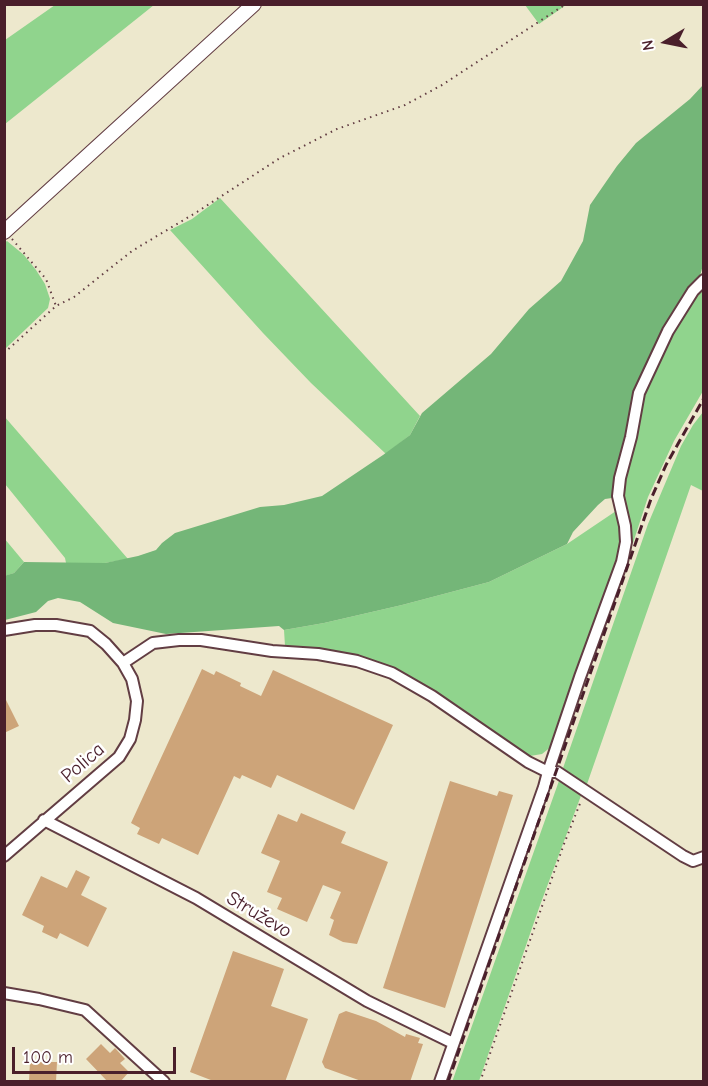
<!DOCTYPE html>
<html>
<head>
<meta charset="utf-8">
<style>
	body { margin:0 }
	#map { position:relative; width:708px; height:1086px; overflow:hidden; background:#ede8cd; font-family:"Comic Neue",sans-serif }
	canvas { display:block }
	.frame { position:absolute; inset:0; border:6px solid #4a1f2b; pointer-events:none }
	.north { position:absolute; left:636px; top:12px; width:60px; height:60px; -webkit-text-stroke:4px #fff; paint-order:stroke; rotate:260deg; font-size:16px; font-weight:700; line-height:24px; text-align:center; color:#4a1f2b }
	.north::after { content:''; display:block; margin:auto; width:21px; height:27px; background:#4a1f2b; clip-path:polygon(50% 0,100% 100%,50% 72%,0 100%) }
	.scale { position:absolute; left:12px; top:1047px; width:164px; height:27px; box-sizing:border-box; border:3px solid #4a1f2b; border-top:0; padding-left:8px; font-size:18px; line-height:21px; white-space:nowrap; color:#4a1f2b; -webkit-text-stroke:4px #fff; paint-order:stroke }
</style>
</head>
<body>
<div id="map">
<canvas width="708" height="1086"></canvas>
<div class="frame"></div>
<div class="north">N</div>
<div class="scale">100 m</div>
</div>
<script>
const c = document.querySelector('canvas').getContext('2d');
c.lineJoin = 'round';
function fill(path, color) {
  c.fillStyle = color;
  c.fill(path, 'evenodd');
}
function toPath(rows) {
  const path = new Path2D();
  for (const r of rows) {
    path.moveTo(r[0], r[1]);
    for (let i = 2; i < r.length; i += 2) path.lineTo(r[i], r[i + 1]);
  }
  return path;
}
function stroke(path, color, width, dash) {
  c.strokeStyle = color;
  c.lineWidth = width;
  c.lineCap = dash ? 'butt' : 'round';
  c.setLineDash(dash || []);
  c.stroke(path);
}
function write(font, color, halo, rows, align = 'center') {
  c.font = font + ' "Comic Neue",sans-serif';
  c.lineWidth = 5;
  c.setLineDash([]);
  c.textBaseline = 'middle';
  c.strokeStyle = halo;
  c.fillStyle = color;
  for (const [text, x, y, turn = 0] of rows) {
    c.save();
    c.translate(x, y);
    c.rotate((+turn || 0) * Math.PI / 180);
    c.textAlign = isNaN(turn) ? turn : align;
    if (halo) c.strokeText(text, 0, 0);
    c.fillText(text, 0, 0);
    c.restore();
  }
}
const green = toPath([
	[55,5,154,5,5,124,5,40],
	[525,5,566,5,539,24],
	[220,198,420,416,410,435,386,454,311,383,263,333,170,230,192,219],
	[7,241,24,255,36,270,45,284,50,299,48,308,5,349,4,243],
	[703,287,703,391,674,441,648,497,633,543,630,543,622,495,623,483,643,392,672,331],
	[703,412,703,491,691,485,586,787,562,771,648,524,681,446,693,425],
	[4,416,128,559,105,563,66,563,65,558,5,484],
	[616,511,621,523,622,542,620,558,552,746,542,754,530,756,397,672,374,661,340,653,285,646,284,630,324,623,402,605,489,582,567,544],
	[4,538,24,562,14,573,5,576],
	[560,778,582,793,539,908,479,1081,452,1082]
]);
const forest = toPath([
	[703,85,703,265,700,276,686,295,629,428,613,487,612,498,605,499,598,505,573,532,567,544,489,582,402,605,324,623,284,630,279,626,166,634,113,623,80,602,58,598,48,601,36,612,5,620,4,576,14,573,24,562,105,563,138,556,156,550,162,543,175,533,260,507,284,505,322,496,383,455,410,435,422,413,491,354,529,309,561,281,583,241,590,205,617,166,636,143,690,99]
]);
const building = toPath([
	[202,669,214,675,216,671,241,683,240,686,261,696,273,670,393,725,354,810,277,775,271,788,242,775,240,779,234,776,198,855,162,838,159,844,137,834,140,828,131,823],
	[4,696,19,726,4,733],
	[450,781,497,796,499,791,513,795,445,1008,383,988],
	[301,813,346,832,341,843,388,862,357,944,343,942,329,935,334,920,330,918,341,892,323,885,307,922,277,909,282,898,267,892,280,861,261,853,278,814,297,822],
	[76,870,90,877,81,895,107,908,88,947,60,933,57,939,42,932,44,926,22,915,41,876,67,888],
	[233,951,284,969,271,1006,308,1019,285,1082,216,1082,190,1072],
	[346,1011,376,1021,405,1037,406,1034,420,1038,418,1043,423,1044,410,1082,364,1082,325,1068,322,1062,339,1014],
	[101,1044,110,1053,115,1048,125,1059,120,1063,129,1072,120,1082,108,1082,86,1059],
	[30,1062,57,1062,56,1082,29,1082]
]);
const path = toPath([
	[12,239,46,279,56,306],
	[4,353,56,306,74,297,132,251,197,212,280,158,337,129,405,105,442,85,566,4],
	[480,1082,564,844,581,801]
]);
const minor = toPath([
	[4,630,35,625,56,625,90,631,106,644,123,663,132,679,137,701,135,720,130,739,119,757,4,856],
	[123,663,153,643,179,640,201,640,272,651,318,654,357,661,392,673,432,696,528,762,548,772,557,772,683,856,693,861,704,857],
	[44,820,196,898,367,1001,453,1043],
	[4,993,39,999,85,1010,164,1082],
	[440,1082,544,787,548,772,580,677,622,562,626,542,625,526,618,496,620,478,631,437,639,393,668,331,693,291,704,280]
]);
const major = toPath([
	[4,232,254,4]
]);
const rail = toPath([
	[448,1082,651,499,666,465,704,398]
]);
const streetNames = [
	["Polica",83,763,-41],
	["Struževo",259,915,31]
];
fill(green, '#90d48d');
fill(forest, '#74b678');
fill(building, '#cda479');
stroke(minor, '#623d43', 14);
stroke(major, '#623d43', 16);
stroke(path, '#623d43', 2, [1.5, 4.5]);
stroke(minor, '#fff', 10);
stroke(major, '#fff', 14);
stroke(rail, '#4a1f2b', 3, [9, 4.5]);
write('20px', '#4a1f2b', '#fff', streetNames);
</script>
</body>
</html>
